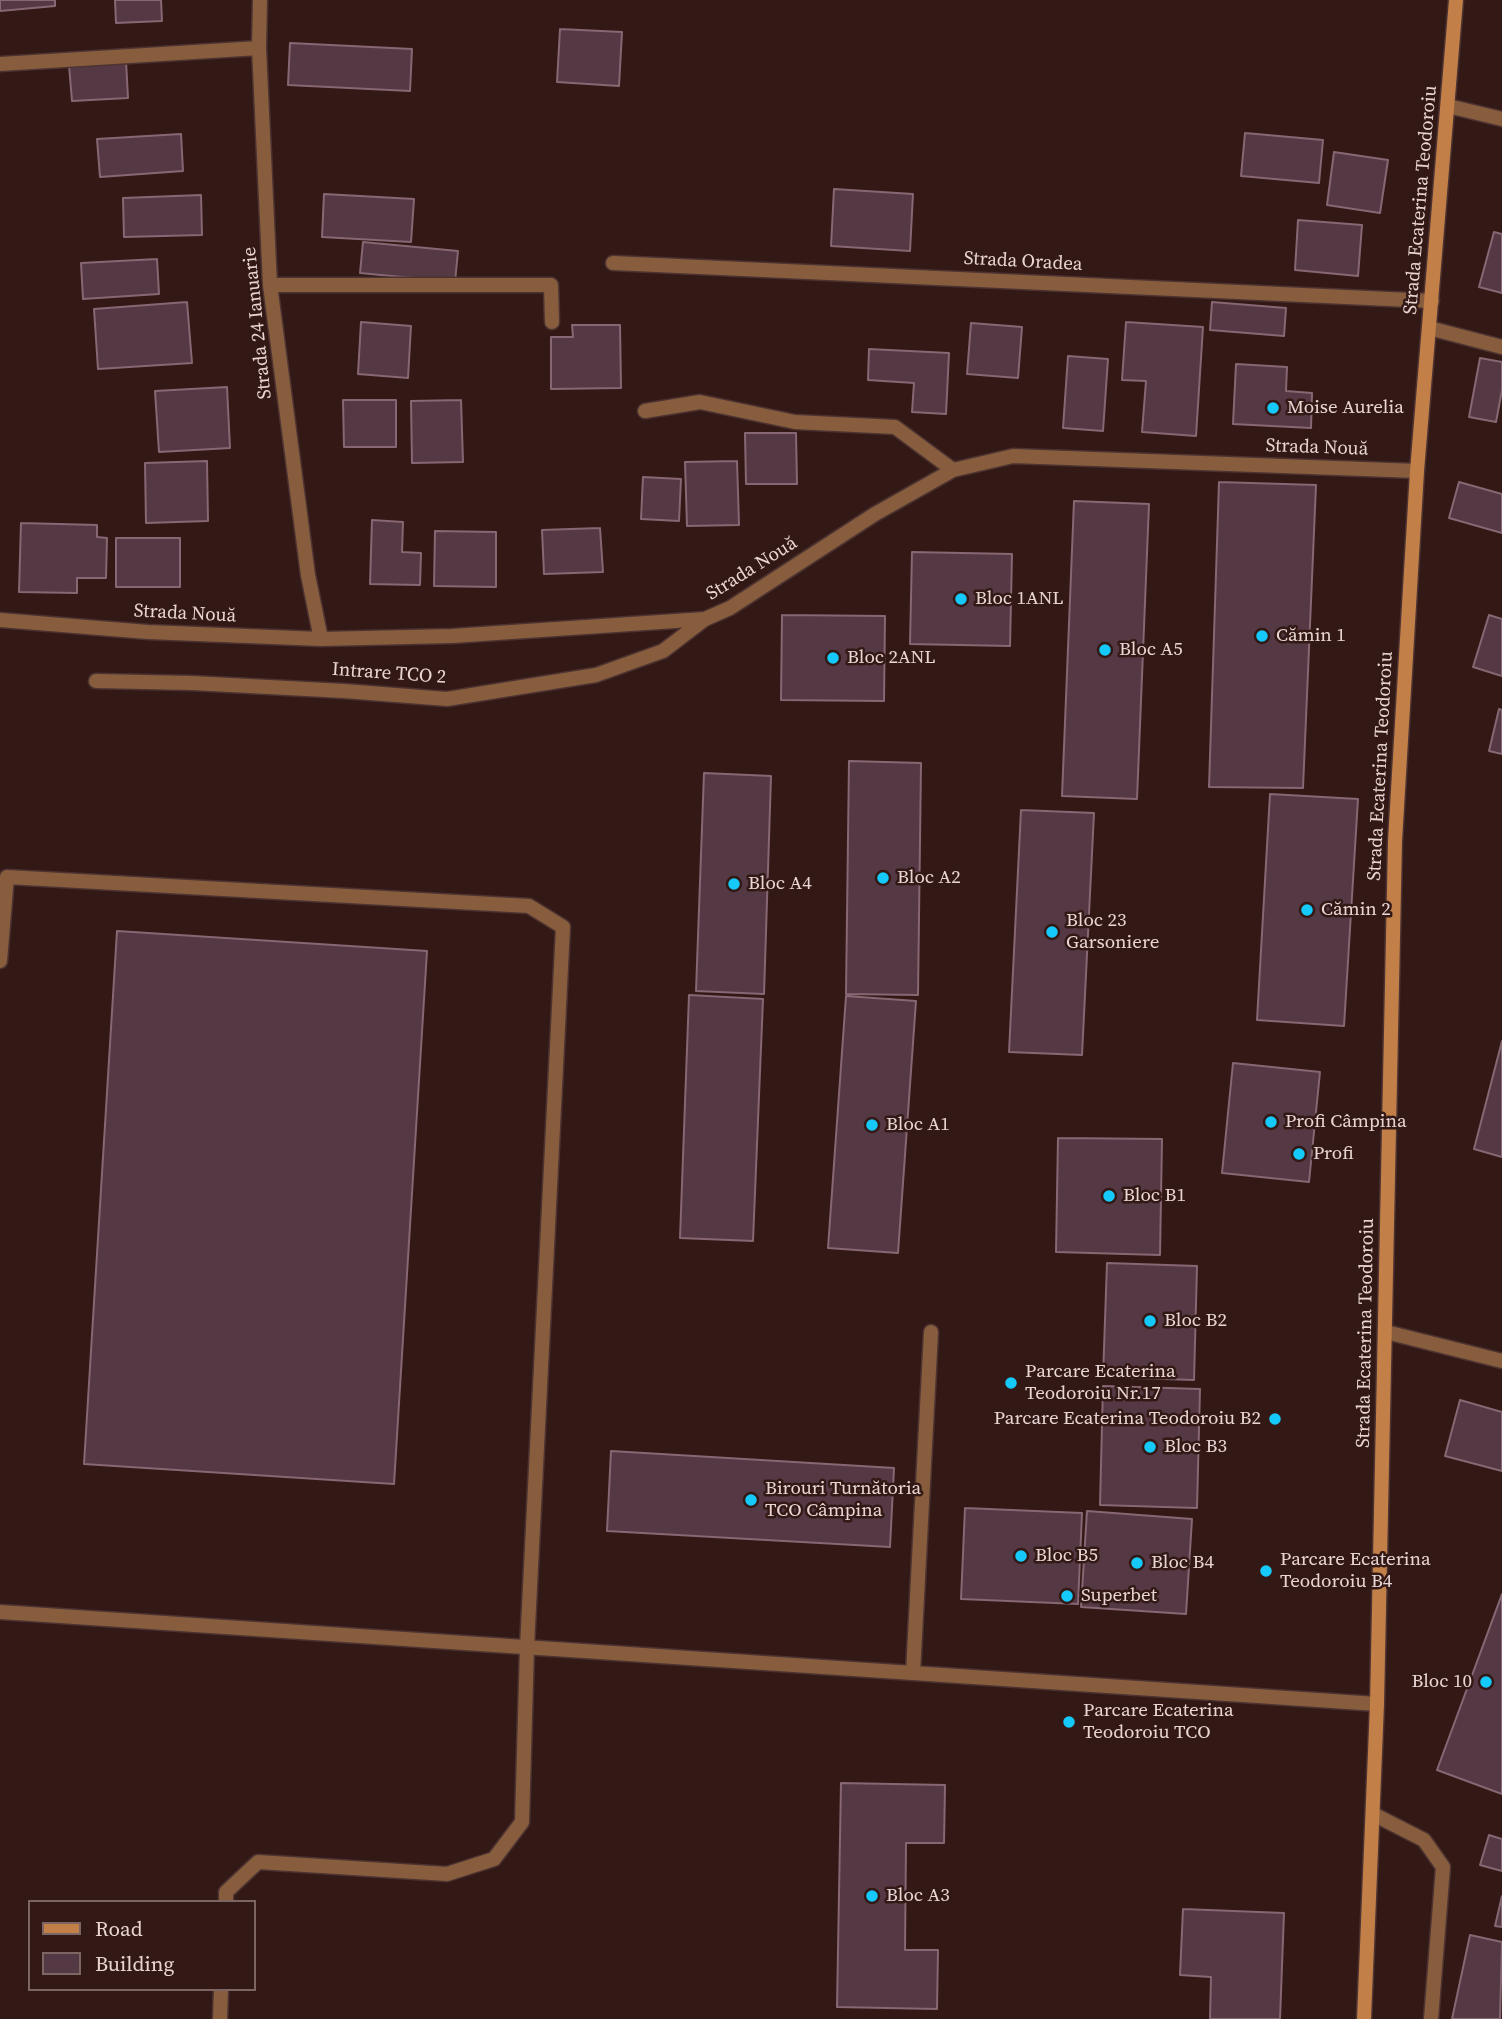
<!DOCTYPE html>
<html>
<head>
<meta charset="utf-8">
<style>
	body { margin:0 }
	#map { position:relative; width:1502px; height:2019px; overflow:hidden; background:#331916; font-family:"Source Serif 4",serif }
	canvas { display:block }
	.legend { position:absolute; left:28px; top:1900px; width:228px; height:91px; box-sizing:border-box; background:#331916; border:2px solid #7c6562; margin:0; padding:9px 12px; list-style:none; font-size:21px; color:#e9d6d4 }
	.legend li { display:flex; align-items:center; gap:14px; height:35px }
	.legend b { width:35px; border:2px solid #7c6562 }
</style>
</head>
<body>
<div id="map">
<canvas width="1502" height="2019"></canvas>
<ul class="legend">
<li><b style="height:9px;background:#c27f48"></b>Road</li>
<li><b style="height:19px;background:#543843"></b>Building</li>
</ul>
</div>
<script>
const c = document.querySelector('canvas').getContext('2d');
c.lineJoin = 'round';
function fill(path, color) {
  c.fillStyle = color;
  c.fill(path, 'evenodd');
}
function toPath(rows) {
  const path = new Path2D();
  for (const r of rows) {
    path.moveTo(r[0], r[1]);
    for (let i = 2; i < r.length; i += 2) path.lineTo(r[i], r[i + 1]);
  }
  return path;
}
function stroke(path, color, width, dash) {
  c.strokeStyle = color;
  c.lineWidth = width;
  c.lineCap = dash ? 'butt' : 'round';
  c.setLineDash(dash || []);
  c.stroke(path);
}
function write(font, color, halo, rows, align = 'center') {
  c.font = font + ' "Source Serif 4",serif';
  c.lineWidth = 5;
  c.setLineDash([]);
  c.textBaseline = 'middle';
  c.strokeStyle = halo;
  c.fillStyle = color;
  for (const [text, x, y, turn = 0] of rows) {
    c.save();
    c.translate(x, y);
    c.rotate((+turn || 0) * Math.PI / 180);
    c.textAlign = isNaN(turn) ? turn : align;
    if (halo) c.strokeText(text, 0, 0);
    c.fillText(text, 0, 0);
    c.restore();
  }
}
const building = toPath([
	[0,0,55,0,55,6,0,11,0,0],
	[115,0,161,0,162,21,116,23,115,0],
	[560,29,622,32,619,86,557,82,560,29],
	[290,43,412,49,410,91,288,85,290,43],
	[126,61,128,98,72,101,69,65,126,61],
	[1245,133,1323,140,1319,183,1241,176,1245,133],
	[181,134,183,171,100,177,97,139,181,134],
	[1334,152,1388,160,1380,213,1327,205,1334,152],
	[834,189,913,194,910,251,831,246,834,189],
	[324,194,414,199,411,242,322,237,324,194],
	[201,195,202,235,124,237,123,198,201,195],
	[1298,220,1362,225,1358,276,1295,270,1298,220],
	[1494,232,1502,234,1502,293,1479,287,1494,232],
	[363,242,458,251,455,282,360,273,363,242],
	[157,259,159,294,83,299,81,263,157,259],
	[187,302,192,363,98,369,94,309,187,302],
	[1212,302,1286,308,1284,336,1210,330,1212,302],
	[361,322,411,326,408,378,358,374,361,322],
	[1126,322,1203,327,1196,436,1142,432,1146,381,1122,380,1126,322],
	[971,323,1022,327,1018,378,967,374,971,323],
	[572,325,620,325,621,388,551,389,551,337,573,337,572,325],
	[869,349,949,353,946,414,912,412,914,383,868,380,869,349],
	[1068,356,1108,359,1103,431,1063,428,1068,356],
	[1480,358,1502,362,1502,390,1496,422,1469,417,1480,358],
	[1236,364,1287,367,1286,391,1312,393,1311,428,1233,424,1236,364],
	[227,387,230,448,159,452,155,391,227,387],
	[343,400,396,400,396,447,344,447,343,400],
	[461,400,463,462,412,463,411,401,461,400],
	[745,433,796,433,797,484,746,484,745,433],
	[207,461,208,521,146,523,145,463,207,461],
	[737,461,739,525,687,526,685,462,737,461],
	[643,477,681,479,679,521,641,519,643,477],
	[1219,482,1316,485,1303,788,1209,787,1219,482],
	[1459,482,1502,494,1502,533,1449,518,1459,482],
	[1074,501,1149,504,1137,799,1062,796,1074,501],
	[372,520,403,522,402,552,421,553,420,585,370,584,372,520],
	[21,523,97,525,97,537,107,538,106,578,77,578,77,593,19,592,21,523],
	[600,528,603,572,544,574,542,530,600,528],
	[435,531,496,532,496,587,434,586,435,531],
	[116,538,180,538,180,587,116,587,116,538],
	[912,552,1012,554,1010,646,910,644,912,552],
	[782,615,885,616,884,701,781,700,782,615],
	[1489,615,1502,619,1502,676,1473,667,1489,615],
	[1499,709,1502,710,1502,754,1489,751,1499,709],
	[849,761,921,763,918,995,846,994,849,761],
	[704,773,771,776,764,994,696,991,704,773],
	[1270,794,1358,799,1344,1026,1257,1020,1270,794],
	[1021,810,1094,813,1082,1055,1009,1052,1021,810],
	[117,931,427,951,394,1484,84,1464,117,931],
	[689,995,763,999,753,1241,680,1238,689,995],
	[846,996,916,1001,898,1253,828,1248,846,996],
	[1502,1041,1502,1157,1474,1149,1502,1041],
	[1233,1063,1320,1072,1309,1182,1222,1173,1233,1063],
	[1058,1138,1162,1139,1160,1255,1056,1252,1058,1138],
	[1107,1263,1197,1266,1194,1380,1103,1377,1107,1263],
	[1103,1386,1200,1389,1197,1508,1100,1505,1103,1386],
	[1460,1400,1502,1412,1502,1471,1445,1456,1460,1400],
	[611,1451,894,1468,890,1547,607,1531,611,1451],
	[965,1508,1082,1513,1078,1604,961,1599,965,1508],
	[1087,1511,1192,1519,1186,1614,1081,1607,1087,1511],
	[1502,1594,1502,1794,1437,1770,1502,1594],
	[841,1783,945,1785,944,1843,906,1843,905,1950,938,1950,937,2009,837,2007,841,1783],
	[1489,1835,1502,1839,1502,1871,1480,1865,1489,1835],
	[1502,1896,1502,1927,1495,1926,1502,1896],
	[1183,1909,1284,1913,1280,2019,1210,2019,1211,1977,1180,1975,1183,1909],
	[1470,1935,1502,1942,1500,2019,1452,2019,1470,1935]
]);
const service = toPath([
	[96,681,192,683,344,691,447,699,596,675,663,651,705,619],
	[0,961,7,877,529,906,563,927,527,1647,522,1822,494,1859,447,1874,258,1862,226,1892,226,1902],
	[0,1612,913,1673],
	[1373,1814,1424,1840,1443,1867,1431,2019],
	[220,2019,221,1989]
]);
const minor = toPath([
	[260,0,259,48,270,285,308,575,321,639],
	[0,64,259,48],
	[1448,106,1502,119],
	[613,263,1432,301],
	[270,285,551,285,552,322],
	[1429,328,1502,347],
	[645,411,700,402,795,422,895,427,953,470],
	[0,620,148,632,321,639,452,636,705,619,730,608,875,514,953,470,1013,456,1417,471],
	[931,1332,913,1673,1377,1704]
]);
const tertiary = toPath([
	[1386,1332,1502,1361]
]);
const secondary = toPath([
	[1364,2019,1377,1704,1395,841,1417,471,1456,0]
]);
const markers = [
	[1273,408,7,"#15cafb"],
	[961,599,7,"#15cafb"],
	[1262,636,7,"#15cafb"],
	[1105,650,7,"#15cafb"],
	[833,658,7,"#15cafb"],
	[883,878,7,"#15cafb"],
	[734,884,7,"#15cafb"],
	[1307,910,7,"#15cafb"],
	[1052,932,7,"#15cafb"],
	[1271,1122,7,"#15cafb"],
	[872,1125,7,"#15cafb"],
	[1299,1154,7,"#15cafb"],
	[1109,1196,7,"#15cafb"],
	[1150,1321,7,"#15cafb"],
	[1011,1383,7,"#15cafb"],
	[1275,1419,7,"#15cafb"],
	[1150,1447,7,"#15cafb"],
	[751,1500,7,"#15cafb"],
	[1021,1556,7,"#15cafb"],
	[1137,1563,7,"#15cafb"],
	[1266,1571,7,"#15cafb"],
	[1067,1596,7,"#15cafb"],
	[1486,1682,7,"#15cafb"],
	[1069,1722,7,"#15cafb"],
	[872,1896,7,"#15cafb"]
];
const streetNames = [
	["Strada Ecaterina Teodoroiu",1421,200,-85],
	["Strada Oradea",1023,262,3],
	["Strada 24 Ianuarie",258,323,-96],
	["Strada Nouă",1317,448,2],
	["Strada Nouă",752,569,-32],
	["Strada Nouă",185,614,3],
	["Intrare TCO 2",389,674,4],
	["Strada Ecaterina Teodoroiu",1381,766,-87],
	["Strada Ecaterina Teodoroiu",1366,1333,-89]
];
const poiNames = [
	["Moise Aurelia",1287,408],
	["Bloc 1ANL",975,599],
	["Cămin 1",1276,636],
	["Bloc A5",1119,650],
	["Bloc 2ANL",847,658],
	["Bloc A2",897,878],
	["Bloc A4",748,884],
	["Cămin 2",1321,910],
	["Bloc 23",1066,921],
	["Garsoniere",1066,943],
	["Profi Câmpina",1285,1122],
	["Bloc A1",886,1125],
	["Profi",1313,1154],
	["Bloc B1",1123,1196],
	["Bloc B2",1164,1321],
	["Parcare Ecaterina",1025,1372],
	["Teodoroiu Nr.17",1025,1394],
	["Parcare Ecaterina Teodoroiu B2",1261,1419,"right"],
	["Bloc B3",1164,1447],
	["Birouri Turnătoria",765,1489],
	["TCO Câmpina",765,1511],
	["Bloc B5",1035,1556],
	["Parcare Ecaterina",1280,1560],
	["Teodoroiu B4",1280,1582],
	["Bloc B4",1151,1563],
	["Superbet",1081,1596],
	["Bloc 10",1472,1682,"right"],
	["Parcare Ecaterina",1083,1711],
	["Teodoroiu TCO",1083,1733],
	["Bloc A3",886,1896]
];
fill(building, '#543843');
stroke(building, '#866773', 2);
stroke(service, '#4c3331', 17);
stroke(minor, '#4c3331', 17);
stroke(tertiary, '#4c3331', 17);
stroke(secondary, '#4c3331', 17);
stroke(service, '#875d3d', 14);
stroke(minor, '#875d3d', 14);
stroke(tertiary, '#875d3d', 14);
stroke(secondary, '#c27f48', 14);
for (const [x, y, r, color] of markers) {
  const dot = new Path2D();
  dot.arc(x, y, r, 0, 2 * Math.PI);
  c.fillStyle = color;
  c.fill(dot);
  stroke(dot, '#331916', 2.5);
}
write('19px', '#e9d6d4', '#331916', streetNames);
write('19px', '#e9d6d4', '#331916', poiNames, 'left');
</script>
</body>
</html>
